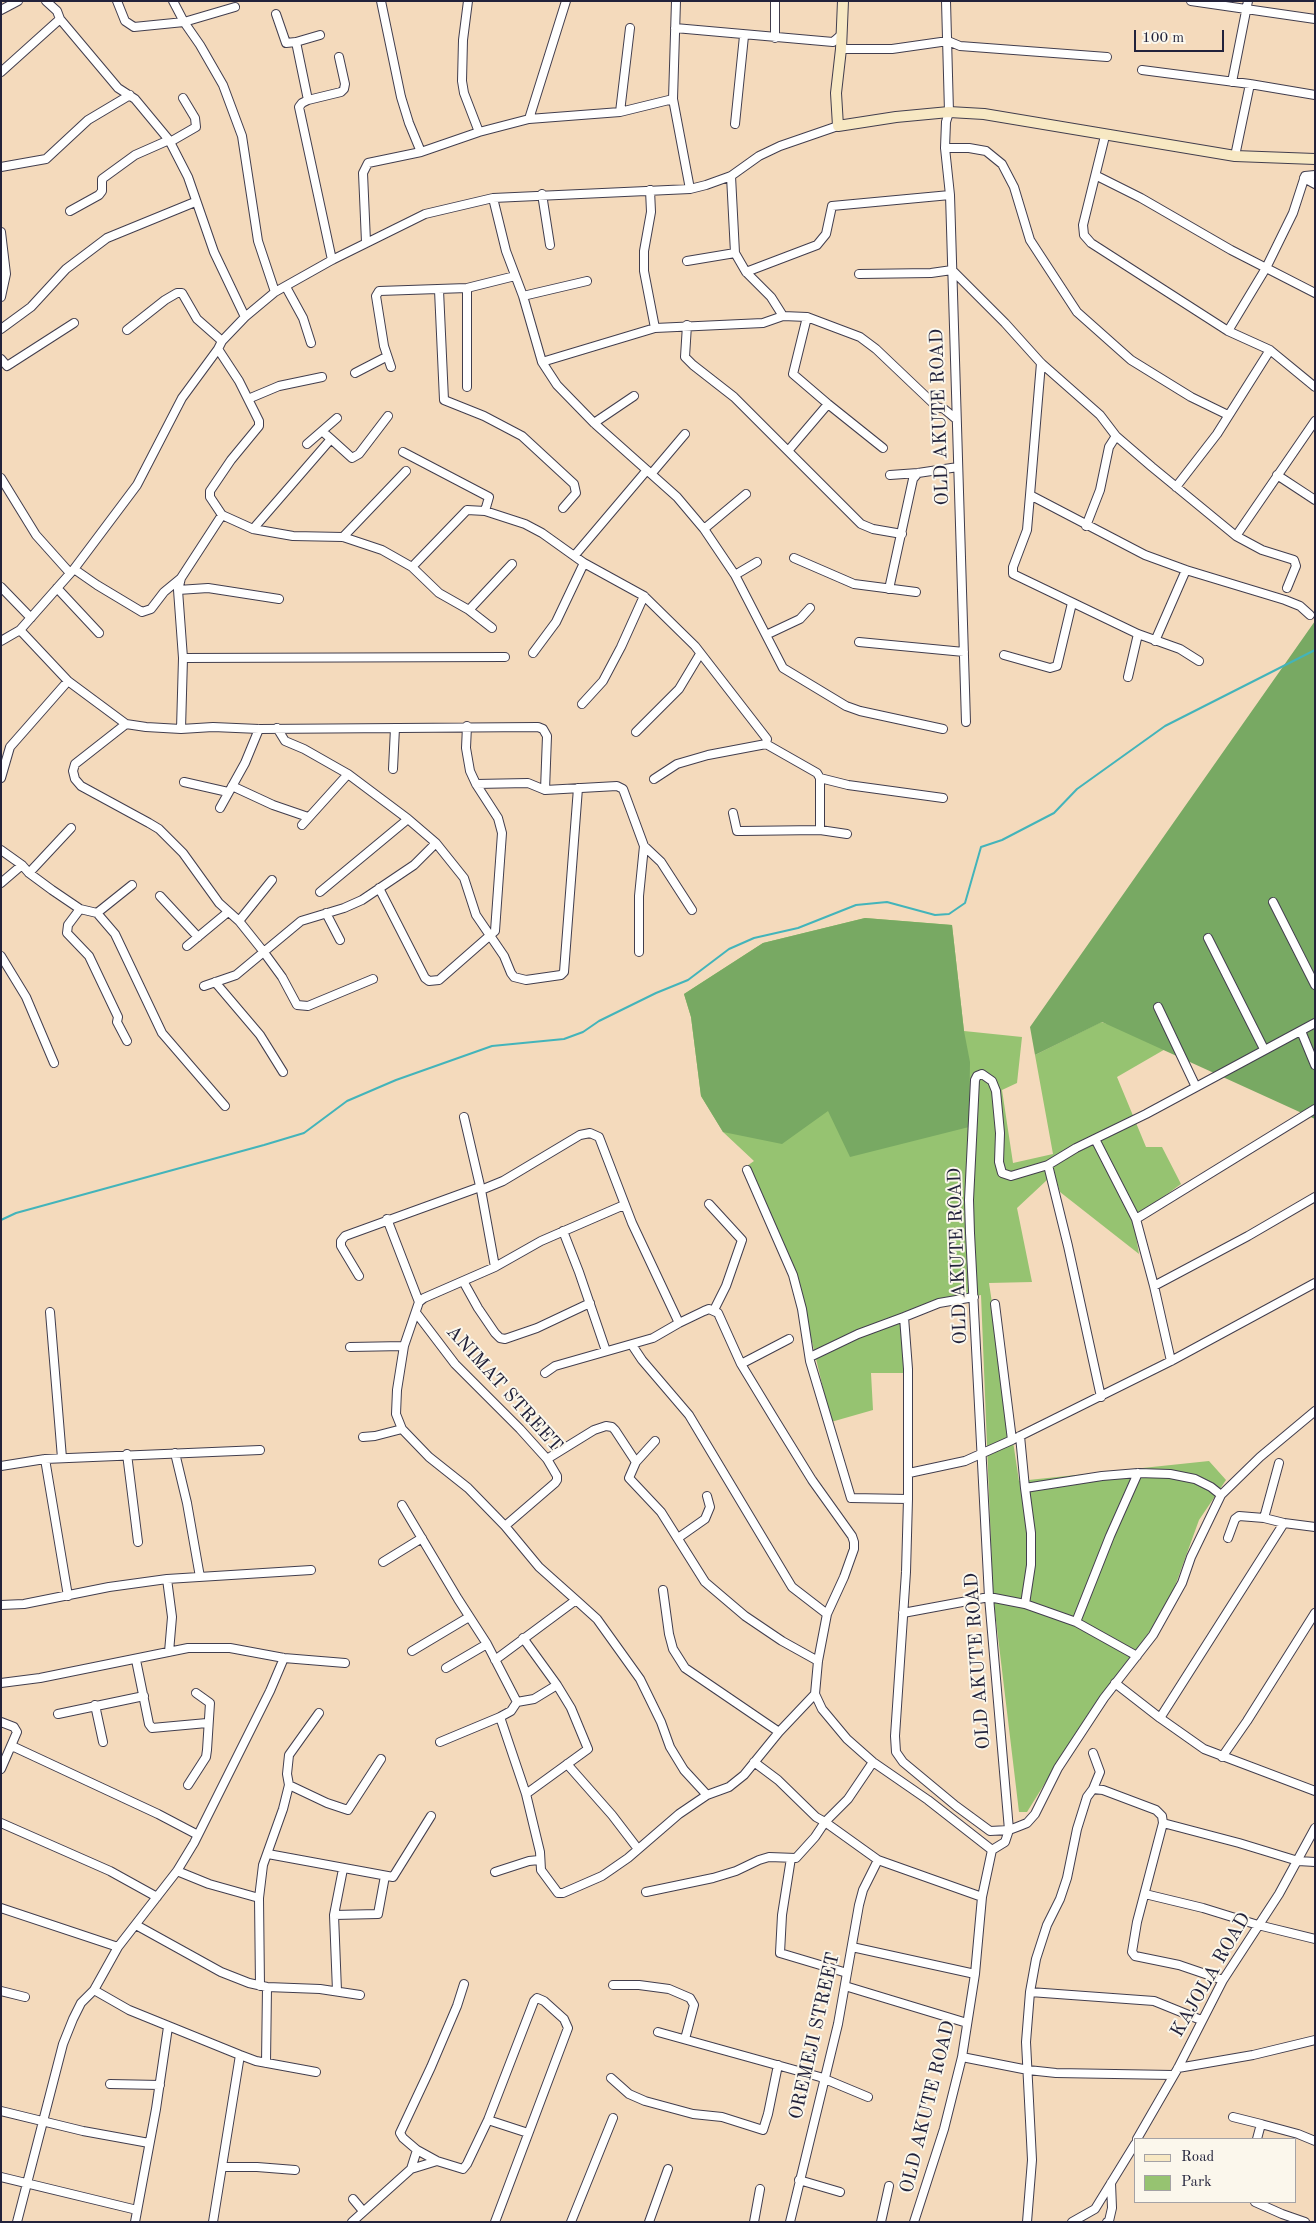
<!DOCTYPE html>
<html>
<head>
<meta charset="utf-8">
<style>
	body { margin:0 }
	#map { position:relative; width:1316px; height:2223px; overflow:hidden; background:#f4dabc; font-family:"Old Standard TT",serif }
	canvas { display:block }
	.frame { position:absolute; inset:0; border:2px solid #22223b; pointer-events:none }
	.legend { position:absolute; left:1134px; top:2138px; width:162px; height:65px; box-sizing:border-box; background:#fbf7ec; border:1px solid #a4a2a5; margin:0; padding:6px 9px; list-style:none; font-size:15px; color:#22223b }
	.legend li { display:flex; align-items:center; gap:10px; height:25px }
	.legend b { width:25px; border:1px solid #a4a2a5 }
	.scale { position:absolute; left:1134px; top:30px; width:90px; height:22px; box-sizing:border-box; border:2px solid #22223b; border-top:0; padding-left:6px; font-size:15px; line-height:18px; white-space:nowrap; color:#22223b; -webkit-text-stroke:4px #fbf7ec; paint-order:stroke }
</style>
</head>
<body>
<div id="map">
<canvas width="1316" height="2223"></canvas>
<div class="frame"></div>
<ul class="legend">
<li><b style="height:6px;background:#f7e8c3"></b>Road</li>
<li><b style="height:14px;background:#96c371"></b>Park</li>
</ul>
<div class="scale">100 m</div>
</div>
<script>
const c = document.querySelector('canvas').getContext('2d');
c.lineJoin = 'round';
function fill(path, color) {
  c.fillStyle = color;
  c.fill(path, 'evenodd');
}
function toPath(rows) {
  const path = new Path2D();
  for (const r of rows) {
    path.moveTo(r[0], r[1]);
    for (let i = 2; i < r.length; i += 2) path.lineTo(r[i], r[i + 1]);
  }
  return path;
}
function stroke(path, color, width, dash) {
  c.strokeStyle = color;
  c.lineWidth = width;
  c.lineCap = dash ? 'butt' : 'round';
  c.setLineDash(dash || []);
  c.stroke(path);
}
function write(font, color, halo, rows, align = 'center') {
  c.font = font + ' "Old Standard TT",serif';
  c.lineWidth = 4;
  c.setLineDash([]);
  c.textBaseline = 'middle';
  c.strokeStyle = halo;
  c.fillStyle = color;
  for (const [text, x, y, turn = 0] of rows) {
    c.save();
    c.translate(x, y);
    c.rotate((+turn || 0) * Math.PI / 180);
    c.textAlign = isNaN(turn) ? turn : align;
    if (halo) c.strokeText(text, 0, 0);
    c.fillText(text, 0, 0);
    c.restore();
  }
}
const green = toPath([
	[865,918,952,925,964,1031,1022,1037,1017,1083,1002,1090,1013,1163,1053,1154,1035,1055,1101,1022,1174,1044,1117,1077,1146,1147,1162,1147,1181,1184,1133,1219,1139,1254,1060,1192,1051,1163,1047,1180,1017,1208,1032,1282,989,1283,1019,1481,1209,1461,1226,1480,1199,1520,1174,1589,1150,1631,1090,1711,1027,1812,1019,1812,993,1595,981,1295,907,1311,907,1373,871,1373,873,1410,831,1422,799,1287,744,1168,754,1161,723,1132,701,1096,691,1017,684,994,763,943]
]);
const forest = toPath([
	[1315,621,1315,1119,1102,1022,1035,1055,1030,1027],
	[865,918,952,925,964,1031,970,1062,969,1127,850,1157,828,1111,782,1144,723,1132,701,1096,691,1017,684,994,763,943]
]);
const stream = toPath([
	[1,1220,16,1213,264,1145,304,1133,347,1101,396,1080,492,1046,564,1039,583,1032,599,1021,656,993,688,980,729,949,754,938,798,928,856,905,887,902,935,915,949,914,965,903,981,847,1002,840,1054,813,1077,789,1165,726,1315,650]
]);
const street = toPath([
	[46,1,57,11,60,19,118,88,135,99,169,140,188,177,214,252,245,317],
	[117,1,125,21,134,27,184,22,235,7],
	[173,1,184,22,200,45,223,85,242,136,258,241,275,292],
	[381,1,401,97,409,123,421,152],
	[468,1,463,40,462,81,464,93,479,132],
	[676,1,673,99,690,189],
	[946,1,949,112,946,122,945,148,950,195,966,722],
	[1191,1,1315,19],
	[1,10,18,1],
	[276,14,286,43,296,42,308,100],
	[675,28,833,42,841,35],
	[775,38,775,1],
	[296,42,320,35],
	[841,49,892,49,948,41,960,46,1107,57],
	[1142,70,1250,84,1315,95],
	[1,72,60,19],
	[1232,82,1248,1],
	[620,112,630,28],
	[529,119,566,1],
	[735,124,744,36],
	[1104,140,1083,225,1084,235,1091,243,1228,331,1270,350,1315,387],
	[170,142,196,127,195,118,183,98],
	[945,148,969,148,986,151,1002,164,1014,187,1030,240,1077,312,1131,360,1191,397,1228,415],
	[1235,156,1250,84],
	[1,167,46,159,88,120,130,95],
	[731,176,735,253,746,272,771,297,783,316],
	[1097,176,1141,198,1231,250,1315,293],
	[1304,178,1315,184],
	[650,190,651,212,644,251,644,271,655,328],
	[542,194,550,245],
	[493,198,506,251,523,296,542,362,557,385,594,423,677,497,704,529,735,575,783,668,846,706,860,711,943,729],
	[70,211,99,195,102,191,102,179,135,155,169,140],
	[1,232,6,274,1,297],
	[366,242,363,173,368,163,421,152,479,132,529,119,620,112,673,99],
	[332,260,299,107,302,103,308,100,341,92,344,89,345,84,339,57],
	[687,261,735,253],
	[746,272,817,245,826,234,832,206,950,195],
	[859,274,931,273,952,270,1005,323,1041,363,1100,415,1116,436,1152,467,1236,536,1262,550,1294,560,1296,566,1287,588],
	[286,287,303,318,311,343],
	[439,290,444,400,484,416,522,436,574,484,576,493,563,508],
	[523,296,587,281],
	[807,317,793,374,828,404,883,448],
	[687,325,685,357,693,365,734,397,861,524,873,529,902,534],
	[1,329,31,307,66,269,107,238,195,202],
	[127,330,165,300,177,293,182,293,197,319,222,341],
	[1228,331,1266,268,1293,213,1305,176,1315,175],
	[218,349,239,381,259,421,259,426,231,460,210,491,210,497,222,515,253,529,293,536,343,537,382,550,412,567,439,593,469,610,492,628],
	[1,359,7,366,74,323],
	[542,362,655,328,763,323,783,316,807,317,860,337,876,349,937,407,944,409,956,419],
	[1041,363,1030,495,1145,555,1186,570,1285,600,1300,606,1310,615],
	[391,367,384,346,376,296,379,291,467,288,515,276],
	[355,373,386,357],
	[467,387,467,288],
	[248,399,279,386,322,377],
	[594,423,634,396],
	[331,439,352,458,359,454,388,416],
	[307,444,337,418],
	[788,451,828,404],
	[403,452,489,497,485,511],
	[652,473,685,434],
	[890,475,918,473,958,467],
	[1277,475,1315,500],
	[1,478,36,535,70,573],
	[1176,487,1217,434,1270,350],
	[1030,495,1027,530,1013,567,1013,574,1138,634,1180,649,1199,661],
	[1086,526,1100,490,1109,447,1116,436],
	[253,529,331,439,322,431],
	[704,529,746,494],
	[1236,536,1315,421],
	[343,537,406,471],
	[575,555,647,470],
	[794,558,854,584,916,592],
	[412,567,467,510,485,511,525,524,542,533,584,563,644,596,695,646,767,739,766,744],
	[74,569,97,585,142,612,151,609,164,592,181,578],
	[735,575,757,562],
	[1,587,31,618],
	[57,588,99,633],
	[889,589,913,479,918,473],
	[178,590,208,588,279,599],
	[469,610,512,564],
	[20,630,68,681,126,724,146,727,181,729,213,727,259,729,538,727,543,729,547,736,545,790],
	[766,635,800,619,810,608],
	[1,641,20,630,74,569,137,485,182,398,218,349,222,341,245,317,275,292,332,260,425,214,493,198,690,189,706,185,731,176,759,156,780,146,838,126],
	[1155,641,1186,570],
	[859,642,964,652],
	[533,653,556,622,584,563],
	[1004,655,1050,668,1057,666,1072,603],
	[183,658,505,657],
	[1128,677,1138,634],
	[582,704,603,681,621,647,644,596],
	[126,724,75,764,73,771,75,779,81,786,149,823,159,829,183,853,219,903,239,921,263,951,282,977,297,1005,308,1006,373,979],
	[277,728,285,741,304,749,348,774,408,819,436,843,464,878,476,915,504,956,511,973,514,977,526,980,561,975,564,972,578,788],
	[181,729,183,658,178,590,181,578,222,515],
	[636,732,679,689,700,654],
	[393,769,395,728],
	[1,778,10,747,68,681],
	[654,779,677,764,708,755,766,744,817,773,820,778,848,785,943,798],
	[184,782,228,792],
	[476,784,528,783,545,790,617,786,623,789,644,846,639,896,639,952],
	[232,786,273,805,308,817],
	[220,808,245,763,259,729],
	[733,813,737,831,740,831,820,830,847,834],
	[302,825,348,774],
	[820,830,820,778],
	[644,846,661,862,692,910],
	[1,850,22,865,29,873,52,890,80,909,97,913,115,934,162,1033,225,1106],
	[29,873,71,828],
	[1,883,22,865],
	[379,888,425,978,429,981,439,980,495,931,502,833,498,818,476,784,470,771,466,748,467,726],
	[320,892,408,819],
	[160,896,198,937],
	[1273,902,1315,985],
	[80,909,68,925,67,933,89,956,118,1017,117,1022,127,1041],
	[97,913,132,885],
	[326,913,340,940],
	[239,921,272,880],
	[1208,938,1264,1049],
	[187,946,228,912],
	[1,956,26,997,54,1063],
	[215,982,260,1035,283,1072],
	[204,986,236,975,301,921,344,908,362,900,414,865,436,843],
	[1158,1007,1196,1087],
	[1301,1031,1315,1065],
	[464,1117,481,1190,495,1267],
	[1095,1139,1136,1219,1154,1286,1171,1361],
	[1048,1165,1068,1246,1101,1397],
	[747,1170,793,1275,802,1309,810,1361,851,1498,908,1499],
	[481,1190,503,1181,580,1135,590,1133,599,1137,632,1223,679,1323],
	[709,1204,742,1240,726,1286,714,1310],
	[387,1219,419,1302],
	[1136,1219,1315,1109],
	[563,1231,579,1272,606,1351],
	[359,1276,341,1246,341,1241,345,1236,480,1187],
	[463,1281,478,1308,495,1333,500,1338,505,1339,537,1328,590,1303],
	[1154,1286,1248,1236,1315,1197],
	[974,1297,939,1303,904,1317,908,1369,908,1499,906,1572,895,1736,896,1752,903,1762,956,1806,990,1831,1009,1830,1017,1827,1027,1823,1035,1814,1058,1768,1104,1698,1153,1635,1182,1583,1191,1557,1221,1495,1260,1457,1315,1411],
	[995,1304,1012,1440],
	[50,1312,62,1458],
	[417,1314,455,1364,520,1429,547,1459,557,1476,557,1480,555,1483,505,1526],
	[632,1345,642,1360,689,1415,792,1587,827,1614],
	[350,1347,404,1346],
	[810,1357,858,1334,904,1317],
	[741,1364,789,1339],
	[545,1373,555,1366,653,1338,679,1323,704,1311,709,1309,718,1313,741,1364,775,1420,812,1480,852,1536,854,1542,854,1549,844,1577,827,1614,818,1661,815,1694,822,1709,847,1739,873,1762,928,1800,992,1850],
	[1020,1436,1025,1488,1102,1476,1138,1473,1170,1474,1195,1479,1211,1487,1221,1495],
	[363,1437,375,1436,402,1429],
	[655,1441,636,1462,629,1478,661,1512,705,1582,745,1616,782,1641,818,1661],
	[175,1453,187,1503,200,1577],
	[127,1454,138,1542],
	[45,1459,68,1596],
	[547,1459,594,1430,606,1426,612,1427,615,1430,636,1462],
	[1279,1463,1264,1518,1284,1523,1315,1527],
	[1,1466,45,1459,260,1450],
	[909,1473,965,1461,1012,1440,1171,1361,1315,1283],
	[1025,1488,1031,1533,1031,1565,1025,1604,1076,1622,1137,1656],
	[402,1505,458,1599,487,1644,517,1702],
	[678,1538,705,1519,710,1507,707,1496],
	[1228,1538,1235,1519,1239,1516,1264,1518],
	[383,1562,422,1538],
	[167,1579,172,1617,169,1652],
	[663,1590,669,1634,673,1649,685,1668,779,1732],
	[576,1600,539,1567,505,1526,468,1488,429,1457,402,1429,396,1414,397,1390,404,1346,419,1302,424,1298,495,1267,541,1241,624,1205],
	[1,1605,24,1604,109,1587,167,1579,311,1570],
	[903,1613,989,1597,1025,1604],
	[1076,1622,1110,1536,1138,1473],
	[523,1638,557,1685,571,1708,588,1749,526,1794],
	[412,1651,469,1617],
	[136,1660,149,1724,152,1728,207,1723],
	[495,1660,576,1600,597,1619,640,1679,661,1722,670,1747,684,1770,707,1795,729,1787,744,1775,779,1732,815,1694],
	[446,1668,487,1644],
	[1,1683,40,1678,188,1648,230,1648,284,1658,345,1663],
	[1115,1683,1160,1718,1204,1749,1315,1791],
	[95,1705,103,1742],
	[58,1714,144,1696],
	[500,1717,526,1794,540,1852,541,1870,558,1893,563,1893,602,1876,628,1858,679,1814,707,1795],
	[1160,1718,1284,1523],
	[1,1722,14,1727,17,1732,1,1769],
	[440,1742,500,1717,511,1711,517,1702,534,1699,557,1685],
	[12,1746,158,1814,198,1835],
	[1222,1757,1247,1721,1315,1613],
	[754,1762,778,1780,816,1817,825,1822,848,1799,873,1762],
	[567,1764,612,1815,638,1849],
	[188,1785,206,1757,207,1750,210,1703,196,1693],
	[289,1785,327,1803,348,1810,381,1759],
	[1093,1789,1100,1772,1093,1753],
	[1,1823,110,1871,157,1897],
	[1163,1823,1137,1922,1132,1952,1135,1956,1179,1965,1223,1980],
	[268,1854,393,1877,431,1816],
	[791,1858,782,1915,780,1953,847,1973],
	[177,1871,209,1884,259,1898],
	[495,1872,529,1861,539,1860],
	[646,1892,713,1878,736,1871,759,1860,769,1857,796,1858,815,1837,825,1822,878,1860,982,1897],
	[1145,1894,1203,1908,1258,1925,1315,1939],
	[1,1908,118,1947],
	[334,1915,378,1914,385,1876],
	[136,1925,221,1972,249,1983,267,1987,320,1989,360,1995],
	[852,1947,975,1974],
	[464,1984,457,2006,431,2067,400,2133,403,2138,417,2150,437,2161,463,2169,467,2164,488,2120,534,2001,537,1998,544,2001,564,2019,568,2028,495,2222],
	[613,1985,639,1985,669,1989,690,1998,694,2005,685,2039],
	[260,1986,259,1898,263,1865,283,1809,289,1785,287,1774,289,1755,319,1713],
	[845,1986,967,2023],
	[94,1990,129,2010,240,2055,256,2061,316,2072],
	[1,1991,25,1997],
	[337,1991,334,1915,343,1869],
	[1030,1992,1154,2001,1201,2020],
	[658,2032,820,2077,868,2097],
	[962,2057,1028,2070,1056,2073,1173,2075],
	[266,2063,267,1987],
	[1178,2068,1253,2055,1315,2040],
	[611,2078,629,2094,645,2101,693,2114,722,2117,763,2130,768,2114,778,2065],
	[110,2084,160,2085],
	[1,2111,83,2131,149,2143],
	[1233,2117,1261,2124],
	[488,2120,528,2133],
	[1137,2139,1178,2068,1223,1980,1279,1894,1315,1828],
	[1257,2139,1261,2124,1298,2134,1315,2141],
	[222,2167,257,2167,295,2170],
	[411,2169,417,2150],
	[1,2177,137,2210],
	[799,2180,840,2192],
	[353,2199,363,2211],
	[1255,2202,1282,2214,1305,2222],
	[17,2222,63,2044,73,2019,81,2003,94,1990,118,1947,177,1871,194,1843,270,1691,284,1658],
	[135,2222,156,2109,168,2027],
	[213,2222,240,2055],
	[352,2222,411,2169,437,2161],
	[571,2222,613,2118],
	[649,2222,668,2169],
	[754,2222,760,2189],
	[790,2222,838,2024,859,1905,863,1890,878,1860],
	[881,2222,889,2186],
	[914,2222,944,2129,962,2057,975,1974,982,1897,992,1850,1005,1842,1009,1830,989,1597,970,1233,969,1200,975,1080,977,1076,982,1074,992,1081,996,1091,1000,1133,999,1162,1002,1173,1011,1176,1048,1165,1076,1148,1146,1114,1315,1023],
	[1027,2222,1032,2160,1026,2042,1030,1992,1036,1959,1047,1925,1060,1899,1067,1878,1077,1829,1087,1797,1093,1789,1103,1790,1156,1810,1162,1816,1163,1823,1239,1843,1298,1861,1315,1862],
	[1072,2222,1095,2209,1135,2144],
	[1107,2222,1109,2221,1112,2208,1111,2183]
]);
const secondary = toPath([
	[843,1,841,49,836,93,838,126,896,117,949,112,984,114,1235,156,1315,159]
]);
const streetNames = [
	["OLD AKUTE ROAD",940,417,-92],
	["OLD AKUTE ROAD",958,1256,-92],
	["ANIMAT STREET",504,1389,48],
	["OLD AKUTE ROAD",978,1661,-94],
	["KAJOLA ROAD",1211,1975,-60],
	["OREMEJI STREET",815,2036,-77],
	["OLD AKUTE ROAD",928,2107,-76]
];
fill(green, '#96c371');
fill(forest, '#78a963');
stroke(stream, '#43b4ba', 2);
stroke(street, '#423e4e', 10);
stroke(secondary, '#423e4e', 12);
stroke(street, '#fff', 8);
stroke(secondary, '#f7e8c3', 10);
write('19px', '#22223b', '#fbf7ec', streetNames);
</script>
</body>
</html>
